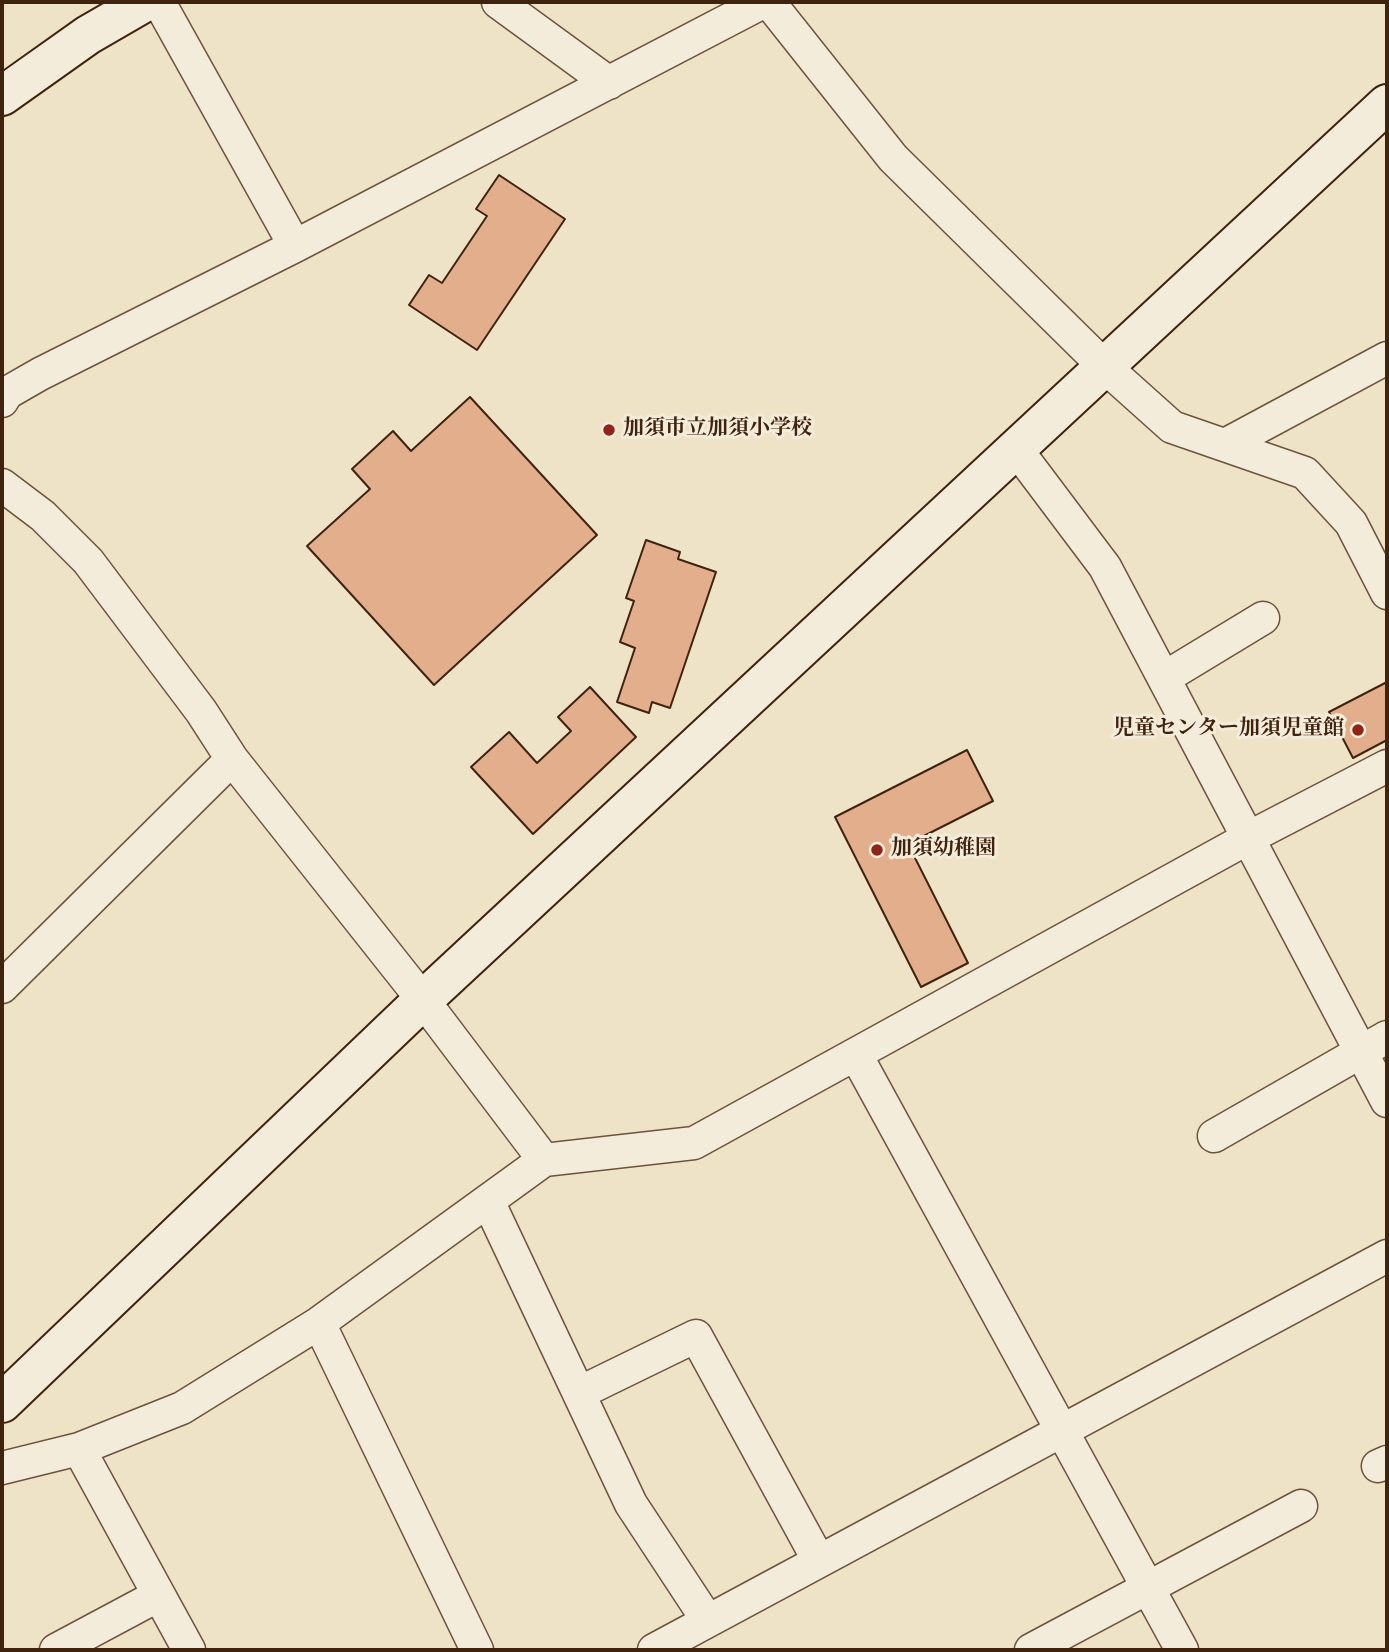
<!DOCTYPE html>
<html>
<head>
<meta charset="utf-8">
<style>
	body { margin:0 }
	#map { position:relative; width:1389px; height:1652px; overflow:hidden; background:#eee2c7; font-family:"Sorts Mill Goudy",serif }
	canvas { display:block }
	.frame { position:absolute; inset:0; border:4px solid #40230f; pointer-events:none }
</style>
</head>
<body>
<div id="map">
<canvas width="1389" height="1652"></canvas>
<div class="frame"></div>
</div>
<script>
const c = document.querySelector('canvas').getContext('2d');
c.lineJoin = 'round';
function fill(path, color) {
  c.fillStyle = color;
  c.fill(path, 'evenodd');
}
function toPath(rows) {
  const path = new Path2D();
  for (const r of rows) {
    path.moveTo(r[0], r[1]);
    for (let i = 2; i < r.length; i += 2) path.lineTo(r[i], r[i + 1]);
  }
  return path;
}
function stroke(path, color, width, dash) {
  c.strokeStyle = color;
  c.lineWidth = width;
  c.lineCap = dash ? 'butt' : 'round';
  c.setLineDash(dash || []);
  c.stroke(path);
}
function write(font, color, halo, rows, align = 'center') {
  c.font = font + ' "Sorts Mill Goudy","Noto Serif JP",serif';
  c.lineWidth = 6;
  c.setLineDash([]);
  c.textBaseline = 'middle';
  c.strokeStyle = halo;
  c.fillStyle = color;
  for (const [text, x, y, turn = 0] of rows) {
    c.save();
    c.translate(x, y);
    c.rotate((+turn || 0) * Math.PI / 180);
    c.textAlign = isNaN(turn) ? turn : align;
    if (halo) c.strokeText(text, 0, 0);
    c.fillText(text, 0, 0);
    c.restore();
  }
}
const building = toPath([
	[499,175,565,219,477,350,409,305,429,275,442,283,487,216,476,209,499,175],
	[470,397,597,535,434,685,307,546,370,489,352,469,393,431,411,451,470,397],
	[646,540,680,552,678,559,716,572,670,708,652,702,649,713,617,702,635,648,620,642,634,601,626,598,646,540],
	[1387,682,1387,740,1353,758,1329,712,1387,682],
	[590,687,636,737,533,834,471,767,509,732,537,763,571,731,558,717,590,687],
	[967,750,993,801,908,844,968,963,921,987,835,817,967,750]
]);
const street = toPath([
	[159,2,295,246],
	[498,2,609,83],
	[769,2,893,158,1105,367,1172,427,1305,473,1351,523,1387,593],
	[2,401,7,393,40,374,295,246,763,2],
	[1225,445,1387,358],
	[1017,450,1105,567,1387,1101],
	[2,485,43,516,88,561,201,711,232,759,423,1000,544,1160],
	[1164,678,1263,618],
	[2,987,232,759],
	[856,1055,1182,1650],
	[1214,1136,1387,1037],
	[488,1201,631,1504,708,1621],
	[319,1323,477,1650],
	[579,1393,696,1336,819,1561],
	[79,1449,189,1650],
	[1378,1466,1387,1462],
	[2,1468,79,1449,182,1408,319,1323,544,1160,694,1143,1250,837,1387,766],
	[56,1650,159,1595],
	[654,1650,1387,1256],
	[1031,1650,1301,1506]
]);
const secondary = toPath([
	[2,96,88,35,145,2],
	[2,1403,423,1000,1387,104]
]);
const markers = [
	[609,430,7,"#8f2418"],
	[1358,730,7,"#8f2418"],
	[877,850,7,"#8f2418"]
];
const poiNames = [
	["加須市立加須小学校",623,430],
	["児童センター加須児童館",1344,730,"right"],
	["加須幼稚園",891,850]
];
fill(building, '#e3ae8c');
stroke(building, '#40230f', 2);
stroke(street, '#6c533d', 35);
stroke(secondary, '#40230f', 42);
stroke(street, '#f4ecdb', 32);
stroke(secondary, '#f4ecdb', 38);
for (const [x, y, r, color] of markers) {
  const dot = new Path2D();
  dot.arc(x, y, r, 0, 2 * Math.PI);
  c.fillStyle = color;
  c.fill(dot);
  stroke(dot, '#f4ecdb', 2.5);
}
write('bold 21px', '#40230f', '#f4ecdb', poiNames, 'left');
</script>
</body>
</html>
